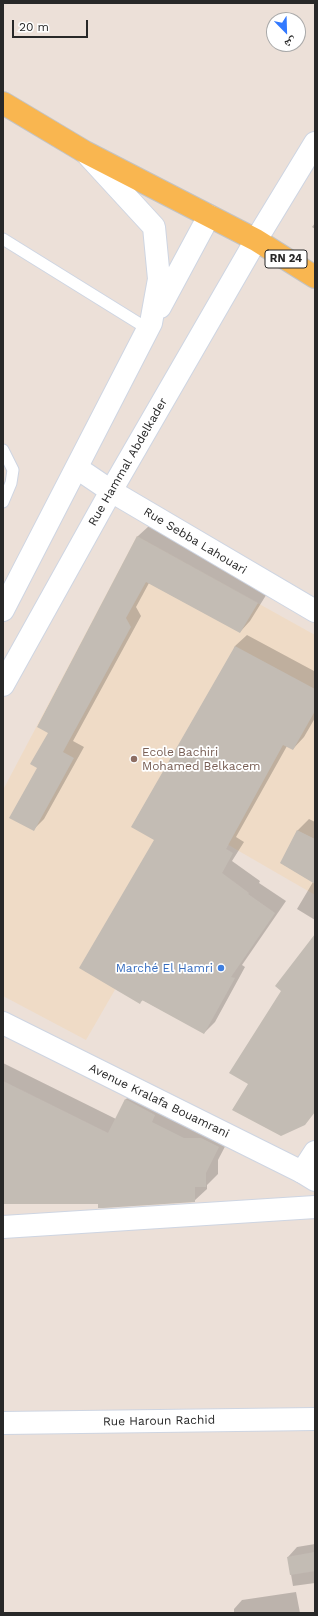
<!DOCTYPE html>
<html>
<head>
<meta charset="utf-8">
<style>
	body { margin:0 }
	#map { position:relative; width:318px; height:1616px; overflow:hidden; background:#ece0d8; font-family:"Work Sans","Noto Naskh Arabic",sans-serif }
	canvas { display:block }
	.frame { position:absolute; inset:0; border:4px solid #282828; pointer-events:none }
	.north { position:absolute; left:266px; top:12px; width:40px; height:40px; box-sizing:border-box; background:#fff; border:1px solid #a9a9a9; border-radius:50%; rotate:157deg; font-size:11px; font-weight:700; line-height:16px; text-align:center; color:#282828 }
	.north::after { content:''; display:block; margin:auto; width:14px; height:18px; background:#3279ff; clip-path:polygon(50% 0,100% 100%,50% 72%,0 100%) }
	.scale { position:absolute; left:12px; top:20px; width:76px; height:18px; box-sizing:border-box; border:2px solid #282828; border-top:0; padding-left:5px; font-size:12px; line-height:14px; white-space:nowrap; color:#282828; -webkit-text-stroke:3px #fff; paint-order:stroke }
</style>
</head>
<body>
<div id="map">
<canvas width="318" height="1616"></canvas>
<div class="frame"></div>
<div class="north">ش</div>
<div class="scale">20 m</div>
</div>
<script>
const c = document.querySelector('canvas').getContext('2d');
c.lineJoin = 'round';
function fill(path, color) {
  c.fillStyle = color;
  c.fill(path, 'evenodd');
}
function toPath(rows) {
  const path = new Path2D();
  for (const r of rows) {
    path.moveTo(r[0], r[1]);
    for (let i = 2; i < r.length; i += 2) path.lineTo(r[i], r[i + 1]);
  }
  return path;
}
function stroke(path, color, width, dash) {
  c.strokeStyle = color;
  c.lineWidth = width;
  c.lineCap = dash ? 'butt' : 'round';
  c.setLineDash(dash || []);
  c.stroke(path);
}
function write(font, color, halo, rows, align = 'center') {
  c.font = font + ' "Work Sans",sans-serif';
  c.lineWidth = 3.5;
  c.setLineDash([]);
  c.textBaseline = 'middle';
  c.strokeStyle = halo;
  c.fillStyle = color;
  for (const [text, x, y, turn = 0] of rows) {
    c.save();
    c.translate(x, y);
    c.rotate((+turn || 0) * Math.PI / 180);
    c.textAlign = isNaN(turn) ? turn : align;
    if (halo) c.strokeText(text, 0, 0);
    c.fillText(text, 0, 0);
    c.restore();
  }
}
const education = toPath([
	[137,536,315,635,315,895,206,832,86,1040,3,996,3,790]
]);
const shadow = toPath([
	[315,223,315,229,312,227],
	[149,526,268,592,250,621,240,632,149,583,136,607,141,616,73,741,84,747,44,819,34,829,38,767,49,732,38,726,138,536],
	[247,635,314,671,315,669,315,718,304,737,293,749,287,746,236,837,244,842,232,861,260,881,259,883,286,901,242,965,245,967,215,1022,204,1033,143,1000,139,1003,155,840,235,646],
	[309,819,315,822,315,920,297,909,313,882,281,863,298,830],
	[3,1063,116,1119,125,1100,138,1088,231,1135,218,1160,218,1174,207,1185,207,1189,194,1201,3,1203],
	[315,1544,315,1583,293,1586,288,1557,297,1547],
	[296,1592,300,1613,234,1613,234,1609,242,1600]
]);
const building = toPath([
	[137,536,258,603,240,633,146,582,126,618,131,627,63,752,74,758,34,831,9,818,37,768,30,764,48,733,37,727],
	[235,646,315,689,315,711,293,750,283,745,226,849,233,853,222,873,249,893,248,894,275,913,231,977,235,978,204,1034,142,1000,140,1004,79,968,154,840,131,827],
	[297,830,315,839,315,884,280,863],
	[315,934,315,1112,305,1125,281,1136,232,1110,248,1084,229,1073,281,991,275,986],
	[3,1081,108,1133,125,1099,155,1115,152,1122,184,1138,201,1138,219,1147,206,1173,206,1187,195,1187,195,1202,103,1208,98,1208,98,1204,3,1204],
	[315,1552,315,1571,290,1575,287,1557]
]);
const service = toPath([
	[3,239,148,329],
	[3,450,13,470,11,483,3,502]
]);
const minor = toPath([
	[256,240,315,143],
	[77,468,111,491,315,611],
	[302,1172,315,1152],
	[3,1227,315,1207],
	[3,1423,315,1419]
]);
const tertiary = toPath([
	[160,307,209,216],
	[3,610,151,323,159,279,154,227,86,153],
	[3,685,111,491,256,240],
	[3,1023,302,1172,315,1180]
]);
const primary = toPath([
	[3,103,85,152,256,240,315,277]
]);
const markers = [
	[134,759,4,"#8d6e63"],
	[221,968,4,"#3f7fe0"]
];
const shields = [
	[286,259,42]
];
const shieldNames = [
	["RN 24",286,259]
];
const streetNames = [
	["Rue Hammal Abdelkader",128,462,-60],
	["Rue Sebba Lahouari",195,541,31],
	["Avenue Kralafa Bouamrani",159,1101,26],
	["Rue Haroun Rachid",159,1421,-1]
];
const educationNames = [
	["Ecole Bachiri",142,752],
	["Mohamed Belkacem",142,766]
];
const shopNames = [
	["Marché El Hamri",213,968]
];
fill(education, '#efdbc6');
fill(shadow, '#0003');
fill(building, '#c3bcb4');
stroke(service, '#ced5e2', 13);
stroke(minor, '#ced5e2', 24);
stroke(tertiary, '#ced5e2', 24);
stroke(primary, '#c3c3c3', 24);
stroke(service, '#fff', 11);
stroke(minor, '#fff', 22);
stroke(tertiary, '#fff', 22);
stroke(primary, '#f9b650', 22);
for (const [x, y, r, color] of markers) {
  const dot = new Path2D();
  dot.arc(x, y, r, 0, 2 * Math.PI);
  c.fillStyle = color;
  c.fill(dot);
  stroke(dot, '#fff', 1.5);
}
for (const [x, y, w] of shields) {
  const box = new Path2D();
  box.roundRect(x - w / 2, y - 9, w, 18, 3);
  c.fillStyle = '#fff';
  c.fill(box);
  stroke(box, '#282828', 1);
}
write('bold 11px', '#282828', null, shieldNames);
write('12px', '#282828', '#fff', streetNames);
write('12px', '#785e54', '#fff', educationNames, 'left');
write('12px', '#366cbe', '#fff', shopNames, 'right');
</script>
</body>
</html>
